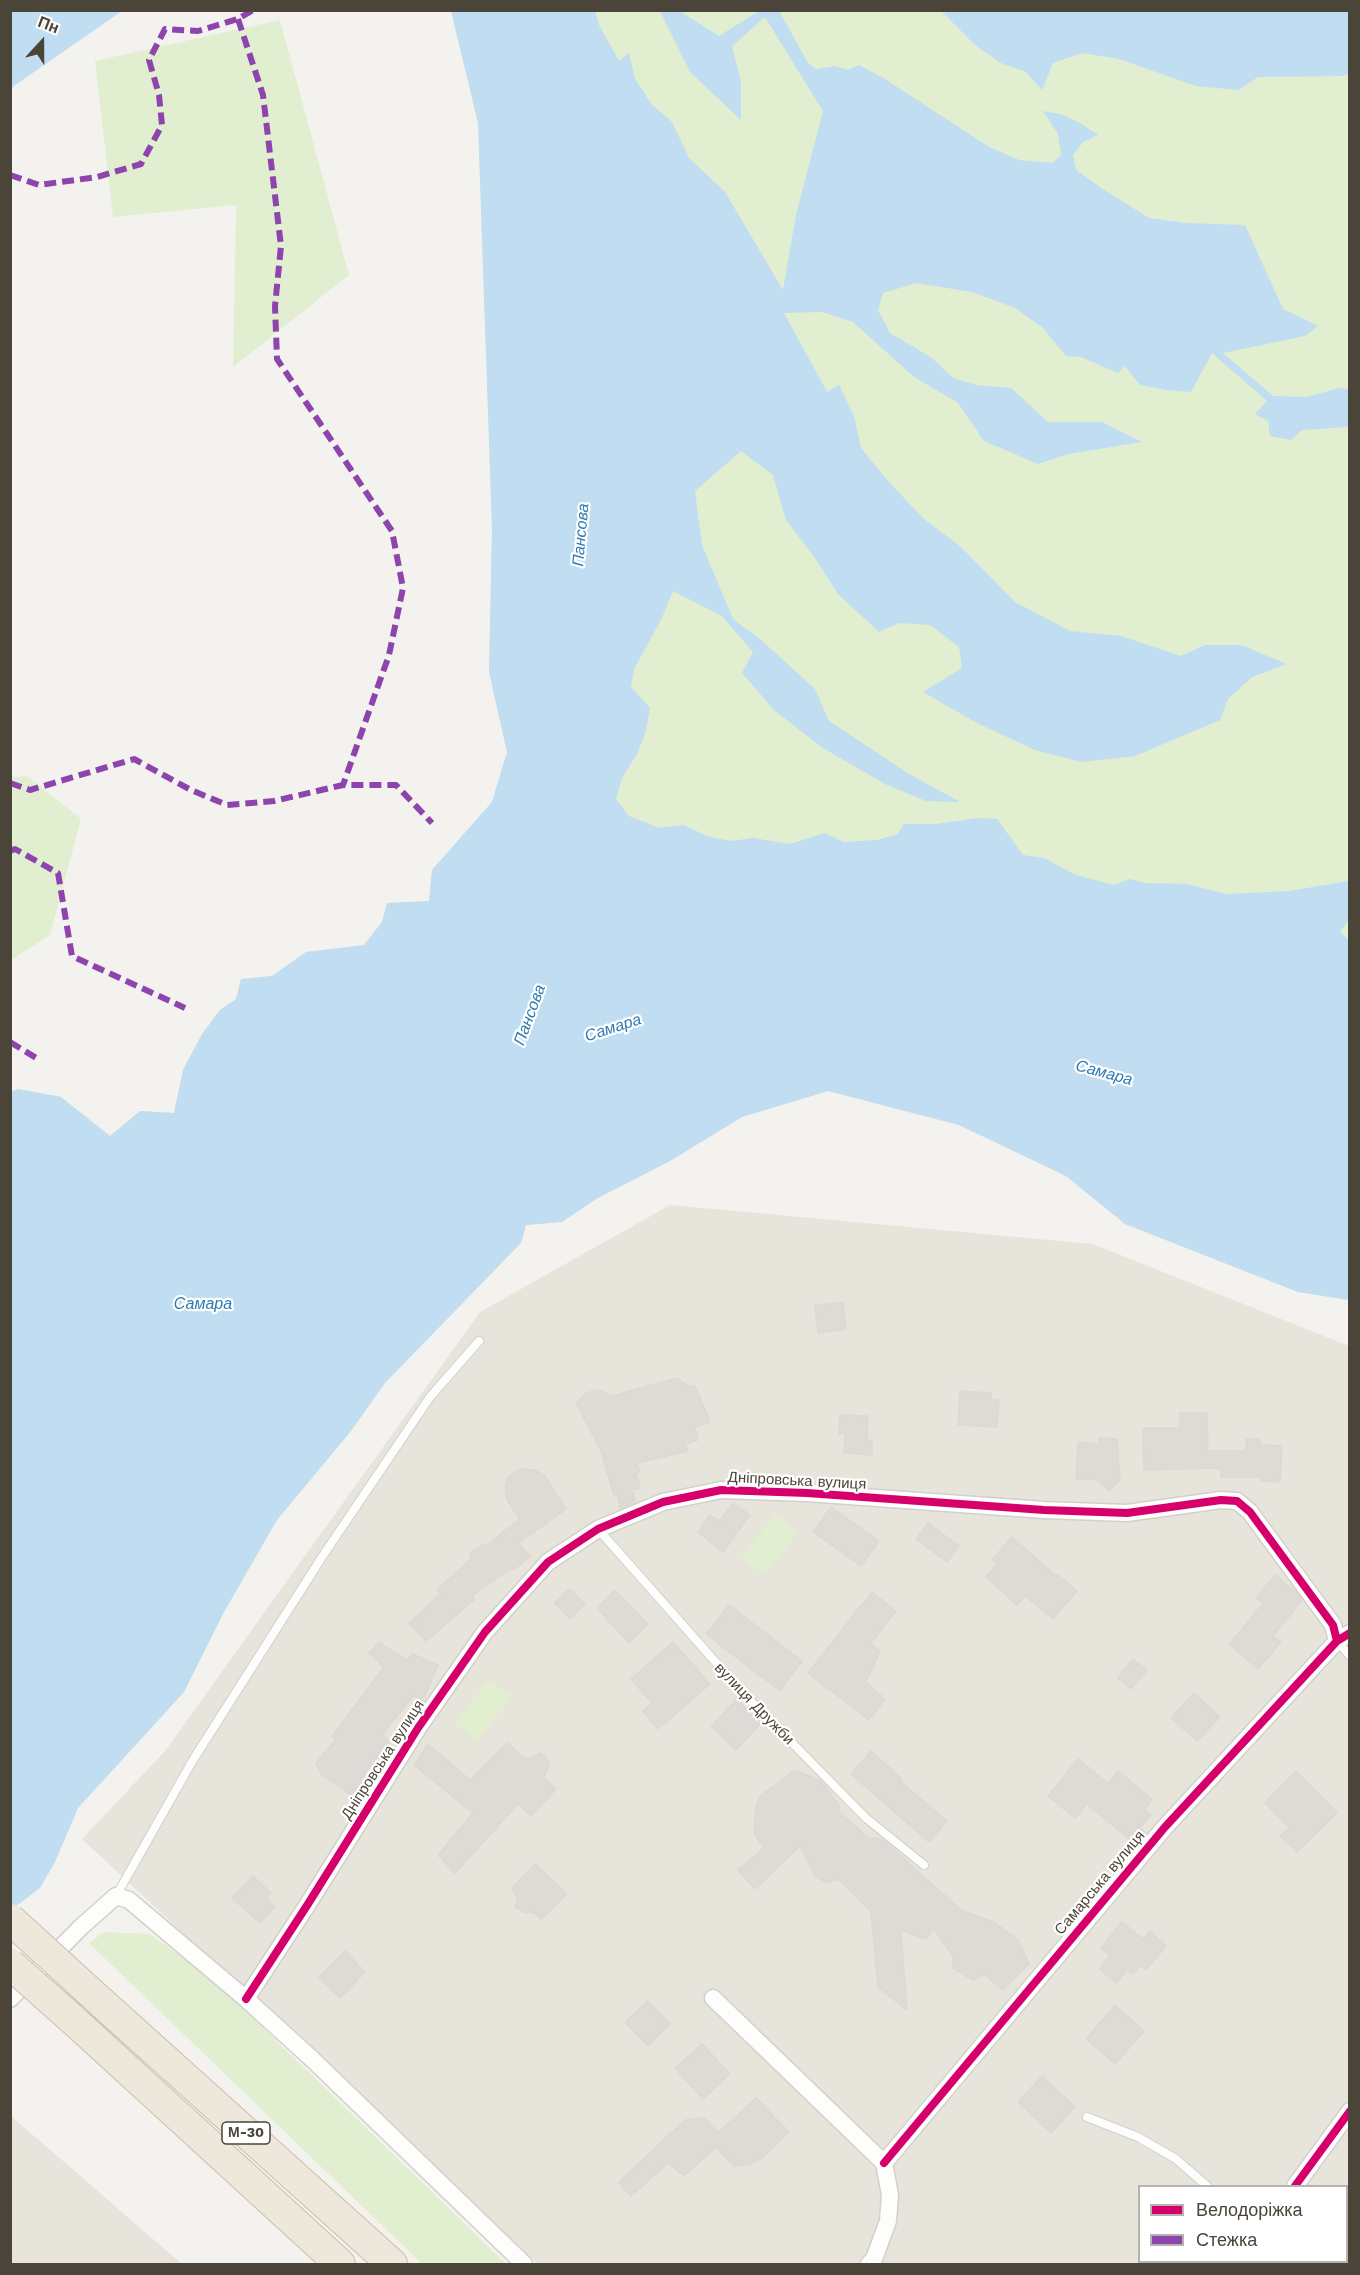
<!DOCTYPE html>
<html>
<head>
<meta charset="utf-8">
<style>
	body { margin:0 }
	#map { position:relative; width:1360px; height:2275px; overflow:hidden; background:#f4f2ee; font-family:"Work Sans",sans-serif }
	canvas { display:block }
	.frame { position:absolute; inset:0; border:12px solid #4b4439; pointer-events:none }
	.legend { position:absolute; left:1138px; top:2185px; width:210px; height:78px; box-sizing:border-box; background:#fff; border:2px solid #b7b4b0; margin:0; padding:8px 10px; list-style:none; font-size:18px; color:#4b4439 }
	.legend li { display:flex; align-items:center; gap:12px; height:30px }
	.legend b { width:30px; border:2px solid #b7b4b0 }
	.north { position:absolute; left:12px; top:12px; width:60px; height:60px; -webkit-text-stroke:4px #fff; paint-order:stroke; rotate:21deg; font-size:16px; font-weight:700; line-height:24px; text-align:center; color:#4b4439 }
	.north::after { content:''; display:block; margin:auto; width:21px; height:27px; background:#4b4439; clip-path:polygon(50% 0,100% 100%,50% 72%,0 100%) }
</style>
</head>
<body>
<div id="map">
<canvas width="1360" height="2275"></canvas>
<div class="frame"></div>
<ul class="legend">
<li><b style="height:8px;background:#d6006c"></b>Велодоріжка</li>
<li><b style="height:8px;background:#8e44ad"></b>Стежка</li>
</ul>
<div class="north">Пн</div>
</div>
<script>
const c = document.querySelector('canvas').getContext('2d');
c.lineJoin = 'round';
function fill(path, color) {
  c.fillStyle = color;
  c.fill(path, 'evenodd');
}
function toPath(rows) {
  const path = new Path2D();
  for (const r of rows) {
    path.moveTo(r[0], r[1]);
    for (let i = 2; i < r.length; i += 2) path.lineTo(r[i], r[i + 1]);
  }
  return path;
}
function stroke(path, color, width, dash) {
  c.strokeStyle = color;
  c.lineWidth = width;
  c.lineCap = dash ? 'butt' : 'round';
  c.setLineDash(dash || []);
  c.stroke(path);
}
function write(font, color, halo, rows, align = 'center') {
  c.font = font + ' "Work Sans",sans-serif';
  c.lineWidth = 4.5;
  c.setLineDash([]);
  c.textBaseline = 'middle';
  c.strokeStyle = halo;
  c.fillStyle = color;
  for (const [text, x, y, turn = 0] of rows) {
    c.save();
    c.translate(x, y);
    c.rotate((+turn || 0) * Math.PI / 180);
    c.textAlign = isNaN(turn) ? turn : align;
    if (halo) c.strokeText(text, 0, 0);
    c.fillText(text, 0, 0);
    c.restore();
  }
}
const residential = toPath([
	[670,1205,1093,1244,1349,1346,1349,2264,537,2264,82,1839,165,1751,480,1312],
	[1140,2186,1346,2186,1346,2262,1140,2262],
	[10,2116,11,2116,182,2264,11,2264]
]);
const green = toPath([
	[451,11,1349,11,1349,1300,1298,1292,1125,1224,1066,1176,959,1125,828,1091,742,1117,670,1161,596,1199,562,1222,526,1225,521,1243,385,1383,351,1431,277,1520,224,1612,184,1692,78,1808,55,1862,11,1092,18,1089,61,1097,110,1136,140,1111,174,1113,183,1070,202,1034,220,1010,236,999,241,979,272,976,306,952,364,945,382,922,387,903,429,901,432,870,492,802,507,752,489,672,492,529,478,123],
	[280,20,349,275,233,367,236,205,113,217,95,61],
	[27,776,81,819,50,935,11,960,11,777],
	[775,1514,798,1532,764,1576,741,1558],
	[489,1679,512,1697,477,1741,454,1723],
	[104,1932,150,1934,217,1983,506,2264,422,2264,89,1943]
]);
const water = toPath([
	[11,10,122,10,122,11,11,88],
	[451,11,595,11,599,25,619,61,629,53,635,79,652,105,672,122,689,158,725,192,783,290,796,215,823,111,765,17,732,46,741,83,741,120,690,72,660,11,683,11,684,14,719,36,759,11,779,11,808,63,816,69,835,66,848,70,859,65,885,79,989,147,1019,160,1052,163,1061,155,1058,134,1043,111,1060,114,1080,123,1098,135,1083,142,1073,155,1076,170,1101,188,1149,218,1186,223,1245,225,1283,309,1318,326,1305,336,1223,353,1273,396,1307,397,1339,388,1349,389,1349,427,1302,430,1291,440,1270,436,1268,421,1255,414,1267,401,1212,353,1191,392,1166,390,1140,385,1125,366,1118,373,1081,357,1066,356,1043,328,1015,308,972,292,916,283,883,293,878,310,890,333,932,358,953,378,976,385,1011,388,1048,422,1102,422,1142,442,1068,454,1038,464,984,441,958,403,913,376,853,322,822,312,784,313,827,392,839,385,854,416,861,448,887,480,924,519,960,546,1015,602,1070,631,1121,636,1181,656,1205,645,1241,645,1287,664,1252,677,1228,699,1220,720,1135,756,1081,762,1035,750,977,723,923,692,962,668,959,647,930,625,899,623,879,632,838,594,815,558,786,520,773,475,741,451,695,491,702,545,733,619,761,640,815,689,829,721,909,774,960,802,926,801,885,784,823,748,775,711,742,673,753,652,722,616,673,591,661,620,634,669,631,687,650,708,646,731,637,754,622,778,616,799,629,816,659,828,684,825,709,837,731,841,753,838,790,844,825,833,844,842,877,840,898,834,904,824,936,824,978,818,997,819,1023,855,1044,858,1076,875,1114,885,1130,879,1144,883,1187,884,1226,894,1289,891,1349,881,1349,920,1340,932,1350,941,1349,1300,1298,1292,1125,1224,1066,1176,959,1125,828,1091,742,1117,670,1161,596,1199,562,1222,526,1225,521,1243,385,1383,351,1431,277,1520,224,1612,184,1692,78,1808,55,1862,40,1888,11,1910,11,1092,18,1089,61,1097,110,1136,140,1111,174,1113,183,1070,202,1034,220,1010,236,999,241,979,272,976,306,952,364,945,382,922,387,903,429,901,432,870,492,802,507,752,489,672,492,529,478,123],
	[941,11,1349,11,1349,74,1343,76,1258,77,1239,90,1196,86,1119,59,1082,53,1053,63,1042,90,1026,72,1001,63,975,45]
]);
const building = toPath([
	[843,1302,846,1329,818,1333,815,1306,843,1302],
	[677,1378,689,1386,695,1385,710,1422,695,1427,698,1440,685,1444,688,1451,637,1463,640,1472,636,1473,640,1488,633,1490,635,1502,620,1508,617,1494,614,1495,601,1451,576,1403,586,1393,598,1390,611,1396,677,1378],
	[960,1391,991,1393,991,1399,999,1400,997,1427,958,1425,960,1391],
	[1180,1413,1207,1413,1208,1451,1246,1451,1246,1439,1260,1439,1260,1445,1282,1446,1280,1482,1261,1481,1262,1477,1221,1477,1221,1468,1144,1470,1143,1428,1180,1428,1180,1413],
	[840,1415,868,1416,867,1440,872,1440,872,1455,844,1453,845,1434,839,1434,840,1415],
	[1099,1438,1117,1439,1120,1480,1109,1490,1094,1479,1076,1479,1078,1442,1099,1444,1099,1438],
	[520,1469,534,1470,545,1476,566,1509,519,1543,530,1557,513,1570,511,1568,472,1596,475,1599,426,1641,409,1623,441,1594,437,1590,472,1558,469,1554,483,1544,485,1546,520,1519,507,1500,505,1486,507,1478,520,1469],
	[733,1503,750,1515,723,1552,698,1532,710,1515,720,1521,733,1503],
	[831,1507,879,1541,861,1566,813,1532,831,1507],
	[928,1523,959,1546,947,1562,916,1539,928,1523],
	[1012,1537,1056,1576,1057,1574,1077,1591,1053,1619,1025,1596,1017,1605,986,1577,997,1564,992,1560,1012,1537],
	[1275,1575,1296,1592,1302,1600,1273,1636,1281,1642,1258,1669,1229,1644,1263,1604,1256,1598,1275,1575],
	[569,1589,585,1604,570,1619,554,1603,569,1589],
	[615,1590,648,1624,629,1643,597,1608,615,1590],
	[872,1592,896,1611,871,1643,880,1652,866,1682,885,1699,869,1720,808,1673,872,1592],
	[729,1605,802,1661,780,1691,706,1634,729,1605],
	[379,1642,406,1660,413,1654,438,1665,422,1702,414,1695,382,1735,390,1741,364,1774,366,1776,351,1795,321,1774,316,1763,336,1739,332,1736,384,1667,369,1653,379,1642],
	[673,1642,710,1684,658,1729,643,1711,652,1703,631,1679,673,1642],
	[1133,1659,1147,1670,1131,1689,1118,1678,1133,1659],
	[1194,1693,1220,1717,1197,1741,1171,1718,1194,1693],
	[737,1699,761,1723,736,1750,711,1726,737,1699],
	[507,1743,526,1759,541,1753,550,1763,544,1777,556,1789,531,1816,518,1804,455,1873,438,1855,473,1813,414,1765,428,1744,470,1780,507,1743],
	[871,1751,902,1779,900,1781,947,1821,929,1842,851,1774,871,1751],
	[1078,1759,1108,1783,1118,1771,1152,1799,1144,1810,1151,1815,1140,1828,1146,1833,1136,1845,1087,1804,1075,1818,1048,1796,1078,1759],
	[794,1770,821,1781,840,1807,837,1810,869,1838,882,1839,961,1910,994,1922,1018,1940,1029,1964,1003,1990,984,1974,973,1980,953,1968,953,1956,934,1929,926,1939,901,1930,907,2010,878,1987,871,1912,838,1879,827,1883,815,1876,800,1846,755,1889,738,1870,764,1848,754,1833,756,1806,760,1796,794,1770],
	[1296,1771,1337,1813,1297,1852,1280,1836,1289,1827,1265,1803,1296,1771],
	[535,1864,567,1894,541,1919,532,1912,524,1913,515,1907,518,1898,512,1888,535,1864],
	[253,1876,271,1893,266,1898,275,1907,260,1923,232,1898,253,1876],
	[1122,1922,1143,1939,1150,1931,1166,1946,1146,1970,1141,1965,1133,1974,1127,1970,1116,1983,1100,1969,1110,1956,1101,1948,1122,1922],
	[345,1951,365,1972,340,1998,319,1977,345,1951],
	[648,2001,670,2024,648,2046,625,2022,648,2001],
	[1115,2005,1144,2031,1115,2064,1086,2039,1115,2005],
	[702,2044,730,2074,703,2099,675,2068,702,2044],
	[1042,2076,1075,2107,1051,2133,1018,2102,1042,2076],
	[756,2098,789,2132,763,2157,749,2165,734,2166,716,2147,684,2176,668,2163,631,2196,619,2182,685,2120,704,2118,718,2133,756,2098]
]);
const lane = toPath([
	[598,1529,742,1692,866,1818,924,1865],
	[1337,1641,1350,1656],
	[116,1896,193,1760,322,1557,430,1397,479,1341],
	[1087,2117,1138,2137,1176,2159,1207,2186]
]);
const street = toPath([
	[713,1998,884,2163,890,2195,888,2221,874,2259,869,2264],
	[10,1999,81,1927,116,1896,129,1900,246,1999,311,2058,524,2264],
	[246,1999,308,1904,418,1728,485,1632,548,1562,598,1529,663,1502,721,1490,807,1493,1044,1510,1127,1513,1221,1500,1237,1501,1250,1512,1333,1625,1337,1641],
	[884,2163,1165,1827,1337,1641,1350,1633],
	[1295,2186,1350,2111],
	[1241,2264,1243,2262]
]);
const highway = toPath([
	[101,2002,392,2264],
	[71,2018,340,2264]
]);
const highwayBridge = toPath([
	[10,1919,101,2002],
	[10,1964,71,2018]
]);
const quiet = toPath([
	[238,19,263,95,281,246,275,306,277,359,392,531,403,588,389,655,343,785],
	[10,175,39,185,97,177,141,164,162,125,159,95,149,60,165,29,198,31,238,19,253,10],
	[10,783,30,790,134,759,191,790,227,805,274,801,343,785,396,785,432,823],
	[10,851,15,849,58,873,72,956,185,1008],
	[10,1042,38,1059]
]);
const cycleway = toPath([
	[246,1999,308,1904,418,1728,485,1632,548,1562,598,1529,663,1502,721,1490,807,1493,1044,1510,1127,1513,1221,1500,1237,1501,1250,1512,1333,1625,1337,1641],
	[884,2163,1165,1827,1337,1641,1350,1633],
	[1295,2186,1350,2111]
]);
const shields = [
	[246,2133,48]
];
const shieldNames = [
	["М-30",246,2133]
];
const streetNames = [
	["Дніпровська вулиця",797,1481,3],
	["вулиця Дружби",754,1704,46],
	["Дніпровська вулиця",383,1760,-57],
	["Самарська вулиця",1100,1883,-50]
];
const waterNames = [
	["Пансова",581,535,-85],
	["Пансова",530,1015,-70],
	["Самара",613,1028,-18],
	["Самара",1104,1073,15],
	["Самара",203,1304]
];
fill(residential, '#e7e4dc');
fill(green, '#e1eecf');
fill(water, '#c0ddf1');
fill(building, '#dedbd6');
stroke(building, '#dcd9d4', 1.5);
stroke(lane, '#d2d0cb', 10);
stroke(street, '#d2d0cb', 19);
stroke(highway, '#ccbfa9', 32);
stroke(lane, '#fdfdfc', 8);
stroke(street, '#fdfdfc', 16);
stroke(highway, '#ede8db', 30);
stroke(highwayBridge, '#ccbfa9', 32, []);
stroke(highwayBridge, '#ede8db', 30);
stroke(quiet, '#8e44ad', 6, [12, 6]);
stroke(cycleway, '#d6006c', 8);
for (const [x, y, w] of shields) {
  const box = new Path2D();
  box.roundRect(x - w / 2, y - 11, w, 22, 4.5);
  c.fillStyle = '#fff';
  c.fill(box);
  stroke(box, '#4b4439', 1.5);
}
write('bold 14px', '#4b4439', null, shieldNames);
write('15px', '#4b4439', '#fff', streetNames);
write('italic 16px', '#2e7ab2', '#fff', waterNames);
</script>
</body>
</html>
